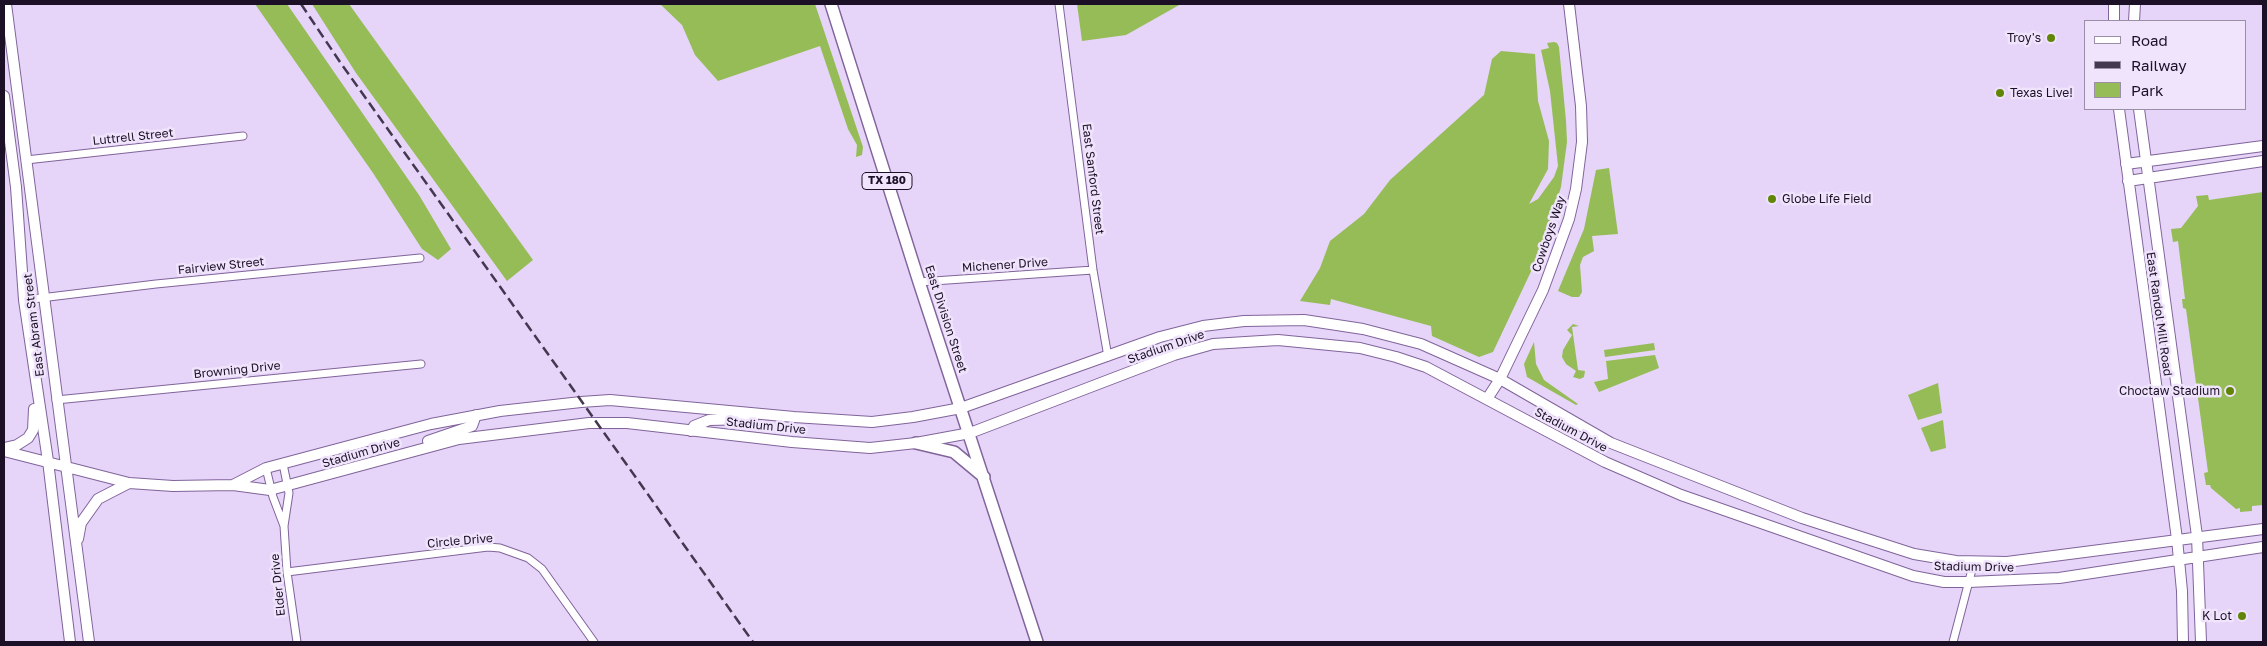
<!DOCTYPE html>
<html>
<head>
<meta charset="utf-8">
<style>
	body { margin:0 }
	#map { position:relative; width:2267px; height:646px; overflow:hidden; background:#e6d4f9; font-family:"Golos Text",sans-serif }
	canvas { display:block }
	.frame { position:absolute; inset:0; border:5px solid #1b1025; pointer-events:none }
	.legend { position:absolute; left:2084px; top:20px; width:162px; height:90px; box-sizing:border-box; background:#f0e4fd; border:1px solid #9b8fa7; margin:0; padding:6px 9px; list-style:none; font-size:15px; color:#1b1025 }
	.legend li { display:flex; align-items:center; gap:10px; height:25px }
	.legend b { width:25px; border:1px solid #9b8fa7 }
</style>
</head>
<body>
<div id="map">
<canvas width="2267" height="646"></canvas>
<div class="frame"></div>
<ul class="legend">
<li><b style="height:6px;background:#fff"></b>Road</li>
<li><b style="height:6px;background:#443750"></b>Railway</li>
<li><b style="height:14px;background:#95bc56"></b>Park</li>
</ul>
</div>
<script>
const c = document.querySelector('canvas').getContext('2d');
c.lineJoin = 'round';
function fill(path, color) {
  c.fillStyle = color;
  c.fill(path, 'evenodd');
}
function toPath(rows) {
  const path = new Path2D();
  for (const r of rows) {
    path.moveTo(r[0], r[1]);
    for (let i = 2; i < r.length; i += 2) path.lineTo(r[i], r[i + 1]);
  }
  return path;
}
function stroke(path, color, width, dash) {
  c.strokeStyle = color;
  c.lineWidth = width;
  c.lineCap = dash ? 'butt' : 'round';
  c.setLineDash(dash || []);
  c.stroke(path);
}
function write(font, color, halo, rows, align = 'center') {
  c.font = font + ' "Golos Text",sans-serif';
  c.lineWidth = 5;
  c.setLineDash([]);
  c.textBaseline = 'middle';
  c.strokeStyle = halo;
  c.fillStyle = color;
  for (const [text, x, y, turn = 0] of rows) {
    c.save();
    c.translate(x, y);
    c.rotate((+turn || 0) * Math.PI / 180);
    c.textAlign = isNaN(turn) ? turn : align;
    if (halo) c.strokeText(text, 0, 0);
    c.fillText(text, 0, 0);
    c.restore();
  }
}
const green = toPath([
	[255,4,287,4,419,195,451,249,438,260,422,249,373,173],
	[312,4,349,4,533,260,507,281,356,73],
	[660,4,815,4,863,147,862,155,856,157,857,145,848,129,820,46,718,81,695,55,682,25],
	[1077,4,1181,4,1126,35,1082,41],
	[1554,42,1557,43,1559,47,1566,121,1567,142,1561,187,1543,246,1493,352,1479,357,1432,336,1431,326,1331,299,1330,305,1300,301,1320,268,1330,241,1364,214,1390,180,1484,95,1492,59,1501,51,1535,54,1538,101,1549,141,1548,169,1529,204,1538,199,1554,177,1558,166,1550,91,1541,50,1549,48,1547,43],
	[1609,168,1618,234,1592,236,1594,251,1583,257,1580,265,1582,292,1579,297,1572,297,1558,291,1584,229,1596,170],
	[2263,192,2263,505,2252,506,2252,511,2240,512,2240,508,2236,509,2211,488,2210,485,2206,485,2204,473,2208,472,2186,309,2183,308,2182,299,2185,299,2178,241,2173,242,2171,229,2181,228,2198,206,2196,196,2208,195,2209,200],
	[1573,324,1579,326,1572,327,1578,370,1585,371,1584,377,1580,379,1573,377,1576,371,1566,364,1562,357,1563,350,1572,335,1567,330],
	[1534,342,1536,364,1544,380,1578,404,1576,405,1527,377,1524,364],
	[1654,343,1655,350,1605,357,1604,350],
	[1655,355,1659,368,1599,392,1594,382,1608,379,1606,361],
	[1938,383,1942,413,1918,420,1908,395],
	[1943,420,1946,448,1931,452,1921,428]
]);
const street = toPath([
	[1059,4,1093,270,1108,357],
	[26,160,243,136],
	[919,282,1093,270],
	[24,300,156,284,420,258],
	[56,400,421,364],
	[283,464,289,493,284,526,287,572,297,642],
	[266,468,273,497,284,526],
	[287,572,488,547,500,548,528,558,542,569,594,642],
	[1953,642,1974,562]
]);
const secondary = toPath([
	[6,4,89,642],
	[2114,21,2114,4],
	[2134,21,2135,4],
	[4,96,16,187,24,300,48,461,70,642],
	[2119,109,2177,539,2182,591,2183,642],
	[2139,109,2197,536,2201,642],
	[2126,164,2263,146],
	[2128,181,2263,161],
	[1487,399,1500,379,1543,290,1569,219,1576,189,1582,142,1581,106,1569,4],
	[691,431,694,426,709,420,753,419],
	[428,441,472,426,476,415],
	[4,448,17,445,28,438,33,430,34,409],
	[4,451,129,483,173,486,233,485,270,490,459,439,589,423,627,423,792,442,870,448,916,443,970,433,1174,355,1213,344,1278,340,1360,348,1396,357,1426,367,1605,462,1681,495,1913,576,1944,582,1969,582,2059,578,2263,547],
	[233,485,266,468,431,424,500,411,581,402,610,400,794,417,872,422,913,417,961,408,1160,337,1203,326,1244,321,1304,320,1363,329,1421,344,1500,379,1611,443,1802,518,1914,554,1956,561,2007,562,2263,529],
	[78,539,81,523,98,499,129,483]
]);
const primary = toPath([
	[831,4,919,282,1037,642],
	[916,443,954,452,984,477]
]);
const rail = toPath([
	[301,4,340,62,753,642]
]);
const markers = [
	[2051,38,5,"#608507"],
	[2000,93,5,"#608507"],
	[1772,199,5,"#608507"],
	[2230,391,5,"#608507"],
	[2242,616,5,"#608507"]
];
const shields = [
	[887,181,50]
];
const shieldNames = [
	["TX 180",887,181]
];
const poiNames = [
	["Troy's",2041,38],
	["Texas Live!",2010,93,"left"],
	["Globe Life Field",1782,199,"left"],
	["Choctaw Stadium",2220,391],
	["K Lot",2232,616]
];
const streetNames = [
	["Luttrell Street",133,137,-6],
	["East Sanford Street",1093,179,83],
	["Cowboys Way",1549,234,-71],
	["Michener Drive",1005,265,-4],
	["Fairview Street",221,266,-6],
	["East Randol Mill Road",2159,314,82],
	["East Division Street",946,319,72],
	["East Abram Street",34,325,-97],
	["Stadium Drive",1166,347,-19],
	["Browning Drive",237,370,-6],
	["Stadium Drive",766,426,6],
	["Stadium Drive",1571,430,28],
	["Stadium Drive",361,453,-16],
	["Circle Drive",460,541,-5],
	["Stadium Drive",1974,567,1],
	["Elder Drive",278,585,-96]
];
fill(green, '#95bc56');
stroke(street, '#80649a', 9);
stroke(secondary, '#80649a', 12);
stroke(primary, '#80649a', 14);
stroke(street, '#fff', 7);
stroke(secondary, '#fff', 10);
stroke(primary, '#fff', 11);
stroke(rail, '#443750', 2.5, [10, 5]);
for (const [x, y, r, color] of markers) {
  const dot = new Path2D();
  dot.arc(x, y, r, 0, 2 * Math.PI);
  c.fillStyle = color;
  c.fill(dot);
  stroke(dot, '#f0e4fd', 2);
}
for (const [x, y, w] of shields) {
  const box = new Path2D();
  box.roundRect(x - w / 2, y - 8.5, w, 17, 4);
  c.fillStyle = '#f0e4fd';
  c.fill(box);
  stroke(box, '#1b1025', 1);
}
write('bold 11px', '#1b1025', null, shieldNames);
write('12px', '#1b1025', '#f0e4fd', poiNames, 'right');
write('12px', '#1b1025', '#f0e4fd', streetNames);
</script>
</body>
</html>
